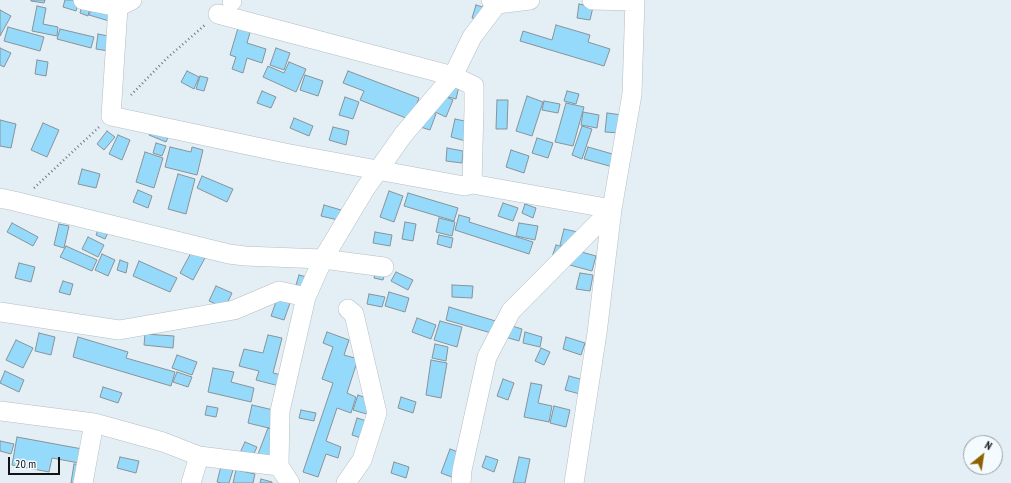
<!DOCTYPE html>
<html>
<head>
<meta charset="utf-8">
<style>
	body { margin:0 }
	#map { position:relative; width:1011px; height:483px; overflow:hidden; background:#e3eff5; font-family:"PT Sans Narrow",sans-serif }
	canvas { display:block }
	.north { position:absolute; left:963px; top:435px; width:40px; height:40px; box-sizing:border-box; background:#f4fbff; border:1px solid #999fa2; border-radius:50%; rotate:30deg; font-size:11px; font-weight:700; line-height:16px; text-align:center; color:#101416 }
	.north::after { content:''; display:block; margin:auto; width:14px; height:18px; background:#8b6102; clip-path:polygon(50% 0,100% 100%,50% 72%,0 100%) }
	.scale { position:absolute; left:8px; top:457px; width:52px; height:18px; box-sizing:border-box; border:2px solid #101416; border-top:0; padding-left:5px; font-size:12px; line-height:14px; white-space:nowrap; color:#101416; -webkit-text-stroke:3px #f4fbff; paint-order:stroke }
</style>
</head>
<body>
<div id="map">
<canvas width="1011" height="483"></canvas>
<div class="north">N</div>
<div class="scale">20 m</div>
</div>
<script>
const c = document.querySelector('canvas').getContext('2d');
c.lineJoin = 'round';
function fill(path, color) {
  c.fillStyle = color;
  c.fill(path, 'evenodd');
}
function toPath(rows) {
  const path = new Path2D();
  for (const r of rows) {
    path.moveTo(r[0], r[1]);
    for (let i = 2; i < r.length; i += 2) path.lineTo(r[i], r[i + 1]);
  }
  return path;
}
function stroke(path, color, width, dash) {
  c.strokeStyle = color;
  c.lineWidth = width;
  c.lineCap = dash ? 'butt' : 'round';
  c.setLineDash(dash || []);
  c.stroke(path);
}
const building = toPath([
	[31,0,45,0,44,3,31,1,31,0],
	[65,0,74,0,79,2,76,11,63,7,65,0],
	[83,1,91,3,88,16,80,13,83,1],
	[94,1,121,9,116,23,89,15,94,1],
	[579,4,593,7,590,20,577,18,579,4],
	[476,5,496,11,492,23,472,18,476,5],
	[37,6,46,8,43,24,58,27,57,36,32,31,37,6],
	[0,10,11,16,0,36,0,10],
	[241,18,253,22,247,43,266,49,262,63,247,58,243,73,232,69,236,57,230,55,241,18],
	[556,25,590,35,588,42,610,49,604,66,520,41,523,31,552,40,556,25],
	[8,27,44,37,40,51,4,41,8,27],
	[60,29,94,37,91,48,57,39,60,29],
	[98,34,118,38,115,52,96,49,98,34],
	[0,48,11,53,4,67,0,65,0,48],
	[276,48,290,53,284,70,270,65,276,48],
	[37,60,48,62,46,76,35,74,37,60],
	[289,62,306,69,296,92,263,77,268,66,284,73,289,62],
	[187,71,199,77,194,89,181,82,187,71],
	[348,71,419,98,411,120,360,100,364,91,343,83,348,71],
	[305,75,323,81,318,96,300,90,305,75],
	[200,76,208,78,204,91,196,89,200,76],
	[452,81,460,82,456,99,448,97,452,81],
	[262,91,276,97,271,108,257,103,262,91],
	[567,91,579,94,576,104,564,101,567,91],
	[442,95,453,100,446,117,435,112,442,95],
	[527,96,543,102,532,136,516,131,527,96],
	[345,97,359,102,353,119,339,115,345,97],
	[497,100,508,100,507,129,496,129,497,100],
	[544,101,560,104,558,113,542,110,544,101],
	[566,103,584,107,573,146,555,142,566,103],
	[419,109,436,114,430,130,414,125,419,109],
	[583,112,599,115,597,128,581,125,583,112],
	[607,113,622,115,620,133,605,132,607,113],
	[294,118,313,126,309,136,290,128,294,118],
	[455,119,474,123,469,142,451,137,455,119],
	[0,120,16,124,11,148,0,146,0,120],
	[154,122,172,128,166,142,149,135,154,122],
	[43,123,59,130,47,157,31,150,43,123],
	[582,126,592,129,582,159,572,155,582,126],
	[333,127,349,131,346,145,329,140,333,127],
	[107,131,115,137,104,150,97,144,107,131],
	[118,135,130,140,122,160,109,154,118,135],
	[537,138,553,143,548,158,532,153,537,138],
	[156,143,166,146,162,156,153,153,156,143],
	[170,147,191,152,192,147,203,150,197,175,165,167,170,147],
	[588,147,616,155,613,167,584,159,588,147],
	[447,148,463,151,462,163,446,161,447,148],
	[511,150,529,156,524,173,506,167,511,150],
	[145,152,163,158,154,188,136,182,145,152],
	[82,169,100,174,96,188,78,184,82,169],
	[178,174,195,179,186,214,168,209,178,174],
	[202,176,233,189,227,202,197,188,202,176],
	[138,190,152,196,148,208,133,202,138,190],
	[389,191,403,196,394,222,380,217,389,191],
	[408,193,458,208,454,221,404,206,408,193],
	[503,203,518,208,513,221,498,216,503,203],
	[525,204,536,208,533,218,522,213,525,204],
	[324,205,341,210,338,220,321,216,324,205],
	[459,215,470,218,469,222,533,242,529,254,455,230,459,215],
	[439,218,455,222,452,236,436,232,439,218],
	[102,220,112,224,105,239,96,235,102,220],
	[405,222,416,224,413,241,402,239,405,222],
	[12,223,38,237,33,246,7,232,12,223],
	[519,223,538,226,535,240,516,236,519,223],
	[59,224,69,226,64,248,54,245,59,224],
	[564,229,578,232,575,248,560,245,564,229],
	[375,232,392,235,390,246,373,243,375,232],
	[439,235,453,238,451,248,437,244,439,235],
	[88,237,104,245,98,257,82,249,88,237],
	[556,245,596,256,592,271,551,260,556,245],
	[66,246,97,260,92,271,60,257,66,246],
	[192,251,205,258,193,280,180,273,192,251],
	[102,254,115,260,108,276,95,270,102,254],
	[120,260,128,263,126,273,117,270,120,260],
	[139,261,177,278,170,292,133,276,139,261],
	[19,263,35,267,31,282,15,278,19,263],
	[377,267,386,269,383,280,374,278,377,267],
	[396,272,413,280,408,290,391,281,396,272],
	[580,273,593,275,590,291,576,289,580,273],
	[299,275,315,279,312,289,296,285,299,275],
	[63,281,73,284,70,295,59,292,63,281],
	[452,285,473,286,472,298,452,297,452,285],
	[216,286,232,293,225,308,209,301,216,286],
	[389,292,409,298,405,312,385,306,389,292],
	[369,294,385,297,382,307,367,304,369,294],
	[277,299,290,303,284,320,271,316,277,299],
	[449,307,522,329,519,341,446,320,449,307],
	[417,318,436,325,431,339,412,332,417,318],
	[440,321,462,327,457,347,434,340,440,321],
	[327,332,349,340,344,355,358,359,347,393,356,397,351,413,337,408,326,441,341,447,338,458,326,454,318,477,303,472,333,383,322,379,333,347,323,343,327,332],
	[525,332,542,337,540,347,523,343,525,332],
	[39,333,55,337,51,355,35,351,39,333],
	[145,334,174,336,173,348,144,345,145,334],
	[268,335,282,338,273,373,286,376,283,387,256,380,259,371,239,366,244,349,263,353,268,335],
	[78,337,128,352,126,358,175,372,171,386,73,357,78,337],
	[566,337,585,343,581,355,563,349,566,337],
	[16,340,33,348,23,368,6,360,16,340],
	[435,344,448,347,446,361,432,358,435,344],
	[541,348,550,352,544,365,535,361,541,348],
	[177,355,197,362,192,375,172,368,177,355],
	[431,360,447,363,441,398,426,395,431,360],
	[213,368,234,372,231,382,254,388,251,402,208,392,213,368],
	[5,371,24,380,19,392,0,383,5,371],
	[177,372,192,377,188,387,173,382,177,372],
	[569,376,584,380,580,394,565,390,569,376],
	[503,379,514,383,508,400,497,396,503,379],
	[531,383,542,385,538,403,552,406,549,422,524,417,531,383],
	[103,387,122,393,118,403,100,397,103,387],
	[358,395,374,401,370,415,353,410,358,395],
	[401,397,416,402,413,413,398,408,401,397],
	[252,405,286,413,281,431,248,423,252,405],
	[207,406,218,408,216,417,205,415,207,406],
	[554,406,570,410,566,427,550,423,554,406],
	[301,410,316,413,314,421,299,418,301,410],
	[357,418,370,422,364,439,352,435,357,418],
	[268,428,284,434,270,468,255,462,268,428],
	[17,437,93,451,90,465,52,458,49,472,12,465,17,437],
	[0,441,14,444,11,454,0,451,0,441],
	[245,442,257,447,250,462,238,457,245,442],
	[450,449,466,455,457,479,441,473,450,449],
	[486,456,498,460,494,472,482,467,486,456],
	[120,457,139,461,136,473,117,468,120,457],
	[519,457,530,459,525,483,513,483,519,457],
	[394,462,409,467,406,478,391,473,394,462],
	[74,464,90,466,88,483,71,483,74,464],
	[221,466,233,470,229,483,221,483,217,482,221,466],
	[236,470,255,474,253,483,233,483,236,470],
	[261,479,272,482,272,483,260,483,261,479]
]);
const path = toPath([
	[131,95,167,58,206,24],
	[34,188,99,127]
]);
const minor = toPath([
	[83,0,118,7,132,0],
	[491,0,497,4,530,0],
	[592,0,635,1],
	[232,1,232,0],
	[118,7,111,116,285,153,464,186,472,184,612,209],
	[218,14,453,76,474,86,474,109,472,184],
	[0,198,14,201,229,254,245,256,323,259,384,267],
	[0,312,119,330,234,310,279,291,306,297],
	[0,411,94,423,163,442,199,456,279,466],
	[83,483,94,423],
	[191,483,199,456],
	[290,483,279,466,280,411,306,297,323,259,365,189,403,135,453,76,472,37,497,4],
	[346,483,362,460,377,413,354,314,348,309],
	[461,483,462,470,487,357,511,311,612,209],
	[574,483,597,333,612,209,632,94,635,0]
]);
fill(building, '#95dafb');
stroke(building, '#889398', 1);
stroke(minor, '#b3bec4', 20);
stroke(path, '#71797d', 2.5, [1, 3]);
stroke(minor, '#fff', 19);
</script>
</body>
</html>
